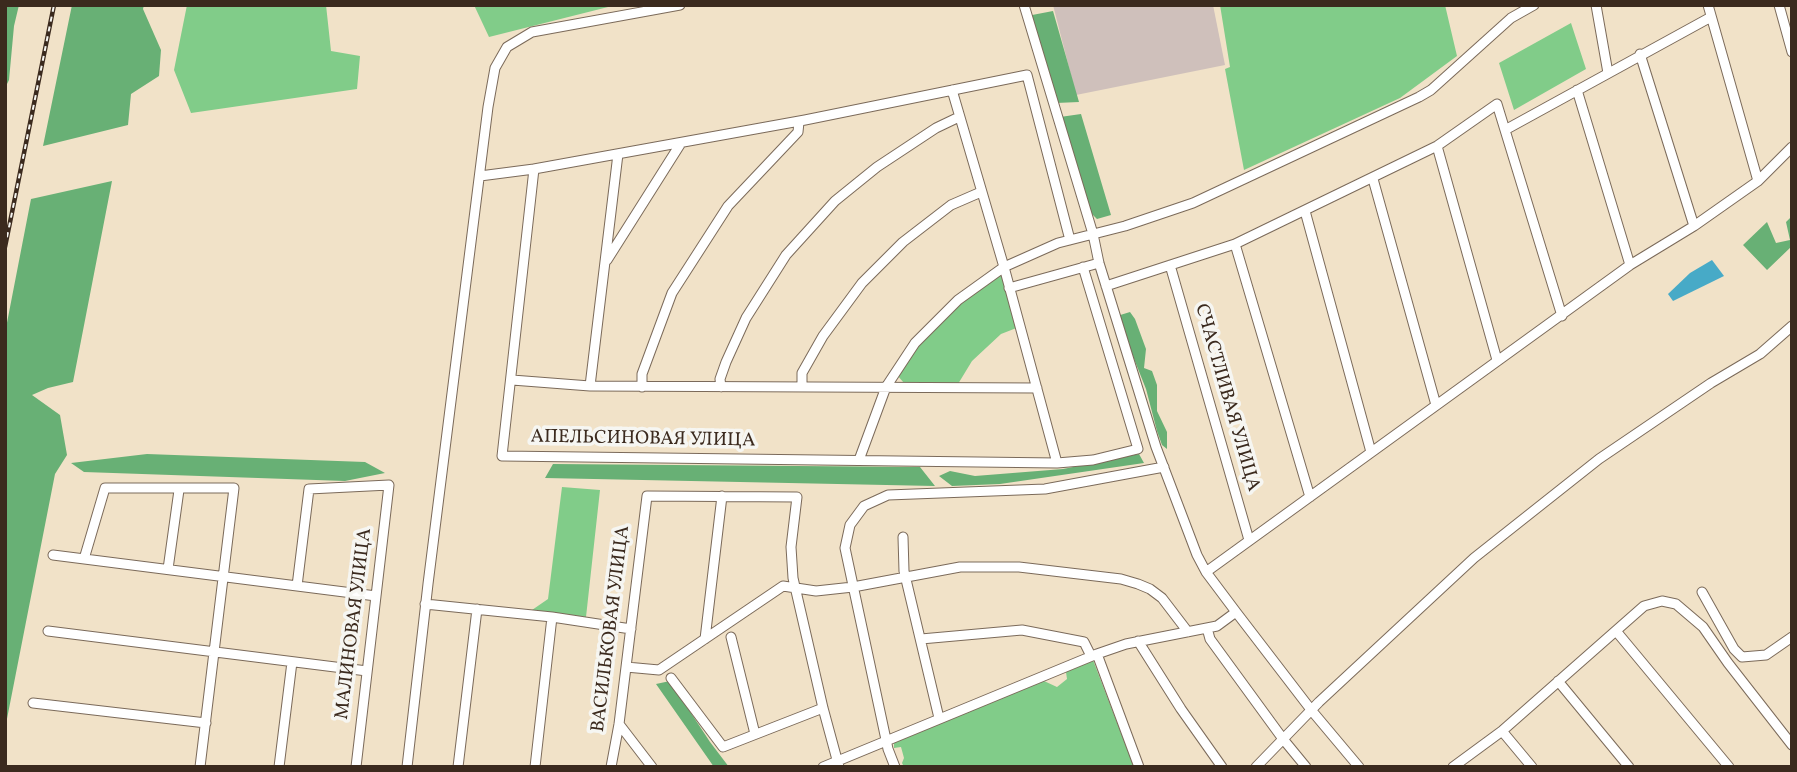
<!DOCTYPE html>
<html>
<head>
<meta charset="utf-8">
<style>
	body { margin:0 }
	#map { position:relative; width:1797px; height:772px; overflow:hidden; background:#f1e2c8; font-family:Vollkorn,serif }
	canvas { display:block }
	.frame { position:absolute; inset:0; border:7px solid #3b2a1e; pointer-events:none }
</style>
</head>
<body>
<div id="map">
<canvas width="1797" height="772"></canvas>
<div class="frame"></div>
</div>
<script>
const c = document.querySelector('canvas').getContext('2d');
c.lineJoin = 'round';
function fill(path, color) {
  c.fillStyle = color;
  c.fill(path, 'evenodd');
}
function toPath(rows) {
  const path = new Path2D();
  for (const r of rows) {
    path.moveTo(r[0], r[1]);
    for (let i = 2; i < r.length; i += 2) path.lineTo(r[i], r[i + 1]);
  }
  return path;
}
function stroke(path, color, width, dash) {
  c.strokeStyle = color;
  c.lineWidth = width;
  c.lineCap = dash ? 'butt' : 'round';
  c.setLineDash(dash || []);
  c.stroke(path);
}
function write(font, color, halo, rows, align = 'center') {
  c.font = font + ' Vollkorn,serif';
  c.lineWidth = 7;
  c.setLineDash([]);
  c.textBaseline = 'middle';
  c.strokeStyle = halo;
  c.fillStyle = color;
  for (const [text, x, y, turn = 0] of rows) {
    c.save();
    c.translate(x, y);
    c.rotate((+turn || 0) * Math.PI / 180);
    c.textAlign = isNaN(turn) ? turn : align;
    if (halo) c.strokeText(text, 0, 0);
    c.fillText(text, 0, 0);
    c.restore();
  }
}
const industrial = toPath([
	[1053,5,1213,5,1225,65,1076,95]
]);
const green = toPath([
	[187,5,326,5,331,51,360,56,357,89,191,113,174,70],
	[474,5,616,5,489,37],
	[1220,5,1445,5,1457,56,1400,98,1244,170,1225,69,1230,67],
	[1571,23,1586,69,1514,110,1499,63],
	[996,276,1004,276,1019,327,1001,334,972,361,958,384,904,383,897,375,913,350,946,313],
	[562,487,600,490,586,617,532,610,548,599],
	[1093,660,1134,767,904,767,902,763,904,758,901,747,894,748,894,741,901,737,1044,681,1057,687,1067,679,1066,672]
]);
const forest = toPath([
	[5,5,19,5,14,26,9,80,5,88],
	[72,5,144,5,143,9,161,50,159,76,131,94,128,125,43,146],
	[1053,11,1079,102,1056,103,1027,16],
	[1081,114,1111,215,1097,219,1084,206,1060,117],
	[112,181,73,382,48,388,32,395,60,415,67,455,55,474,5,729,5,333,31,199],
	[1792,216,1792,246,1767,270,1743,245,1767,222,1776,243,1790,240,1786,222],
	[1130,312,1135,319,1146,349,1144,368,1152,371,1157,385,1157,411,1167,432,1167,449,1162,445,1157,431,1146,389,1117,316],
	[147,454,365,462,385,473,345,481,84,472,71,463],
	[1139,454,1144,463,1000,484,952,486,939,476,950,471,975,476,1063,469],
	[553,464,920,467,935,486,545,478],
	[670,681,710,742,729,767,714,767,656,684]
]);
const water = toPath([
	[1712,260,1724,276,1673,301,1668,294,1690,273]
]);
const minor = toPath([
	[1024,5,1093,234,1099,263,1156,447,1197,555,1206,572,1236,612,1312,711,1359,767],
	[1596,5,1608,73],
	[1708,5,1758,181],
	[1779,5,1792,52],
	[1640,54,1694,226],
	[952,90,1004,267,1057,463],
	[1577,90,1630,265],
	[1505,130,1711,17],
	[1437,146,1497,360],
	[480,176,534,169],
	[1373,179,1436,405],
	[1305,211,1371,452],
	[1070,240,1027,75,805,120,534,169,502,456,1057,463,1093,460,1138,449,1083,267],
	[1235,244,1310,497],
	[607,260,681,143],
	[1170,265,1249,540],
	[1106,286,1235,244,1437,146,1497,104,1562,316],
	[1009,288,1099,263],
	[512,380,590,386,1037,388],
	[590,386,618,154],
	[642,387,642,374,672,293,728,206,798,132,799,122],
	[721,387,720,379,726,362,746,318,786,255,835,201,877,167,936,128,959,117],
	[802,387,802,373,823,336,862,283,903,242,951,205,981,192],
	[859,460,886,387,915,343,958,300,1004,267,1058,243,1125,226,1193,203,1419,97,1431,90,1511,18,1534,5],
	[903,537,904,571,939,718],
	[53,555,376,596],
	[84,559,105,488,234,488,200,767],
	[168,569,179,490],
	[1206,572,1630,265,1694,226,1758,181,1792,147],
	[297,586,309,489,389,485,356,767],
	[1702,592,1734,649,1742,657,1766,655,1792,637],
	[425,604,552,617,631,629],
	[1207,628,1210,639,1283,739,1306,767],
	[48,631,367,671],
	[1616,631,1729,767],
	[731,637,755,734],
	[705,639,722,496],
	[921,639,1022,630,1084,642,1091,656],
	[1138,641,1181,709,1222,767],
	[1097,654,1126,644,1217,626,1236,612],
	[626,667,659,670,783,586,816,591,853,587,960,567,1019,567,1121,579,1138,584,1150,589,1162,598,1188,632],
	[671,678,723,747,823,708],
	[1558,681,1629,767],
	[33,703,206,723],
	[619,724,652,767],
	[1502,731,1532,767],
	[279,767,292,662],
	[407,767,428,584,488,107,495,68,507,47,532,32,680,5],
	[458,767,477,609],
	[535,767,552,617],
	[611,767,619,724,647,496,797,497,791,547,793,578,823,708,839,767],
	[823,767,1097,654,1139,767],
	[895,767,888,749,845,548,850,525,864,506,888,495,1045,489,1164,467],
	[1256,767,1319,702,1474,558,1599,459,1711,383,1760,354,1792,326],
	[1453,767,1502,731,1644,606,1662,601,1676,604,1703,627,1728,663,1792,745]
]);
const rail = toPath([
	[5,247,54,5]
]);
const streetNames = [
	["СЧАСТЛИВАЯ УЛИЦА",1226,398,74],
	["АПЕЛЬСИНОВАЯ УЛИЦА",643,440,1],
	["МАЛИНОВАЯ УЛИЦА",355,624,-83],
	["ВАСИЛЬКОВАЯ УЛИЦА",612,629,-83]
];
fill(industrial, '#cfc0bb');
fill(green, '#81cc89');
fill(forest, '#68b075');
fill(water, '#47aac7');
stroke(minor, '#7b6a5a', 11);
stroke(minor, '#fff', 9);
stroke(rail, '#3b2a1e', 4.5);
stroke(rail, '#f6f6f2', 2, [5]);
write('19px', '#3b2a1e', '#f6f6f2', streetNames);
</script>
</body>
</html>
